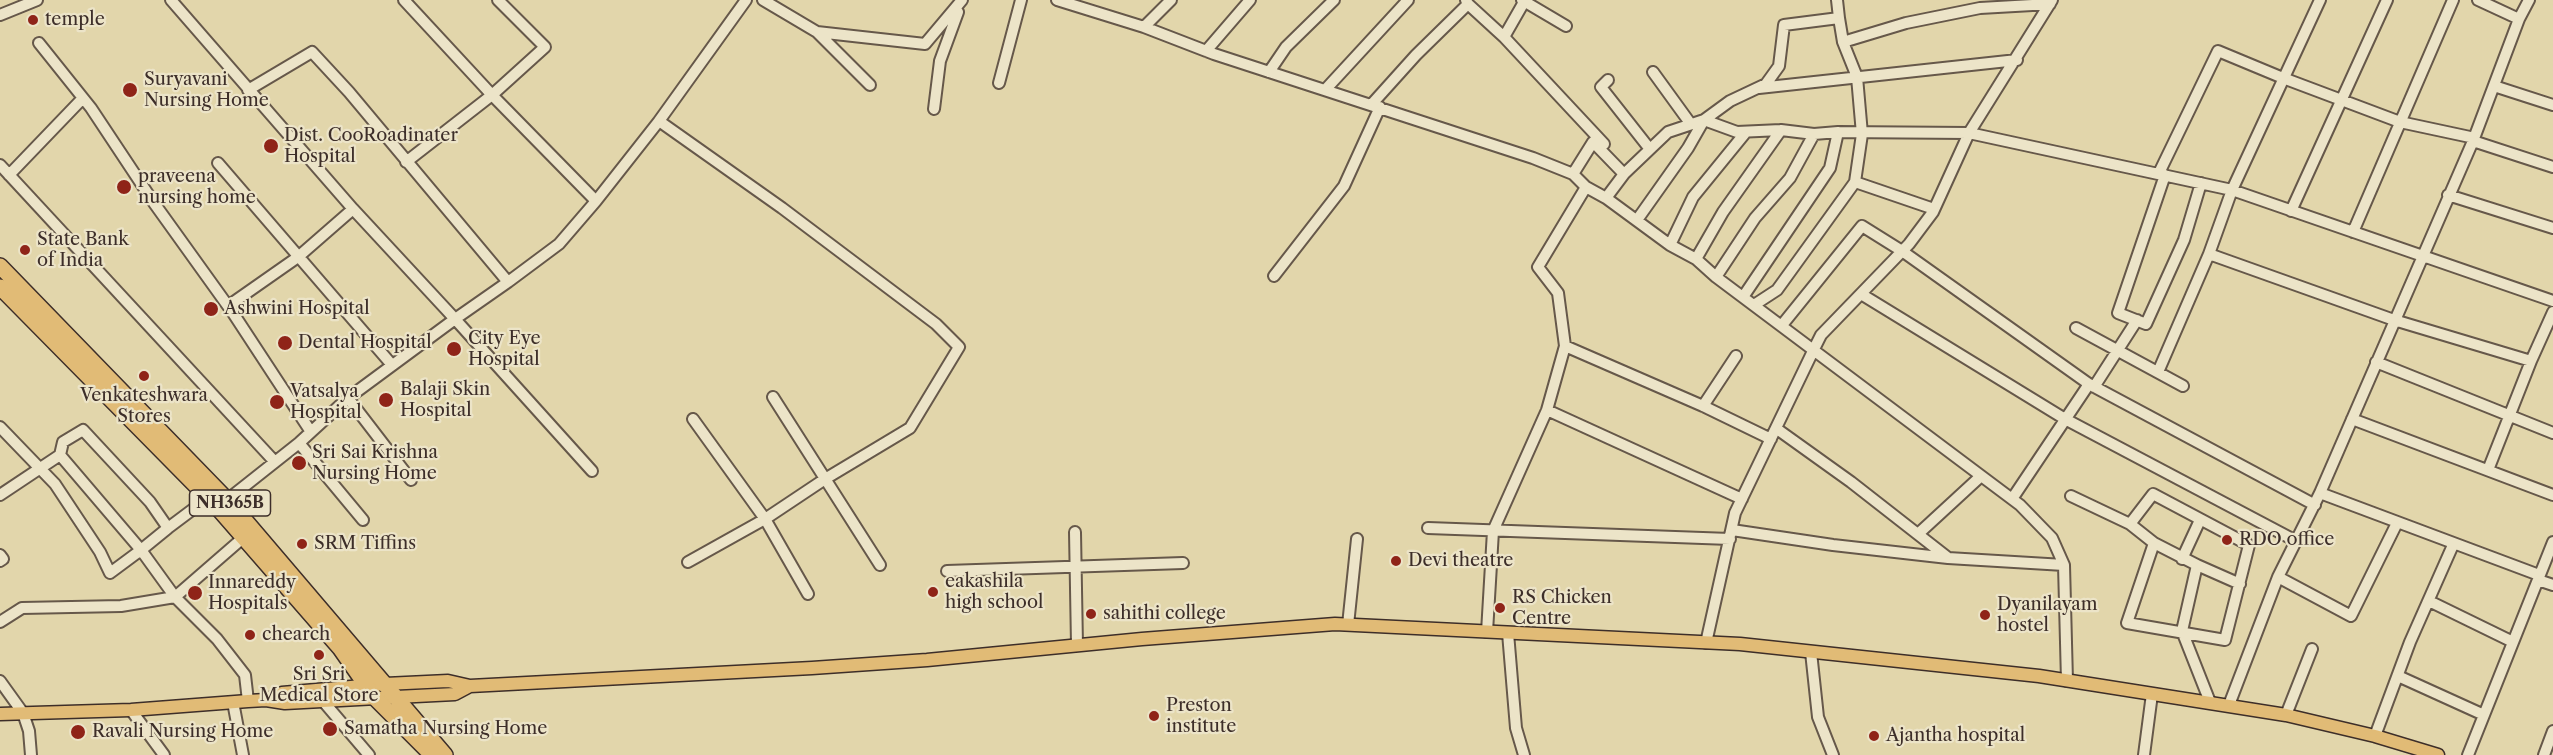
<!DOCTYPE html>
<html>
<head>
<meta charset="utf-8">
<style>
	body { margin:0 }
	canvas { display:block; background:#e2d6ab }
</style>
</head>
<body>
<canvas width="2553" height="755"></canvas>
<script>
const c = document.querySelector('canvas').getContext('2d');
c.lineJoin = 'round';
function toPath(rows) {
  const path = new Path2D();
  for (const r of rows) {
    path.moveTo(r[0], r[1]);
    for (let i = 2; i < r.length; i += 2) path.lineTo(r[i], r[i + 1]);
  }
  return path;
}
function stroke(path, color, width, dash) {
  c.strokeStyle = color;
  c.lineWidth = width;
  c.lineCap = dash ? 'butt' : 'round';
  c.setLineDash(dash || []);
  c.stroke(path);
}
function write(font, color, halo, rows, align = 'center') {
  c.font = font + ' "Libre Caslon Text",serif';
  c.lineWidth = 4.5;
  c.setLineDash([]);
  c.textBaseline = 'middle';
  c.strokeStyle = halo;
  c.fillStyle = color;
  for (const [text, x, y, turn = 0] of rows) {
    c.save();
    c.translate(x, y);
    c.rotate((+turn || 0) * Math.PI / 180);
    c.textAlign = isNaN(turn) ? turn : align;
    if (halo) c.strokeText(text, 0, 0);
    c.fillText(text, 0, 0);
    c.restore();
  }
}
const minor = toPath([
	[171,0,353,209,455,319,348,398],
	[404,0,492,95,545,47,498,0],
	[763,0,817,32,870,85],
	[1057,0,1144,27,1214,54,1533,158,1573,174,1586,187,1606,198,1624,174,1593,142,1573,174],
	[1522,0,1566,26],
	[2478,0,2519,19],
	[1468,4,1504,37,1524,2],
	[0,15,37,0],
	[1839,18,1843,42,1857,77,1862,134,1855,182],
	[1144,27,1171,0],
	[817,32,925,44,962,0],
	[1504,37,1604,144],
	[1843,42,1906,23,1980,8,2050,4],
	[39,43,91,108,154,203,233,313,311,432],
	[1206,51,1250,0],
	[1269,72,1286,47,1334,0],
	[1653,72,1690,123],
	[1608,80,1601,87,1649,148],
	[999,83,1021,0],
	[2494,86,2553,105],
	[1759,88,2017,60],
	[248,90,312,52,349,92,508,282,455,319,592,471],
	[1325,90,1408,0],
	[1371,105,1416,55,1468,4,1466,0],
	[934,109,940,61,958,12],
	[659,121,782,208,936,324,959,347,910,428,825,479,765,519,688,562],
	[406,162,492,95,596,201,559,244,508,282],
	[218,163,392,365],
	[0,165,275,462],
	[2159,173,2218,51,2283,78,2400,122,2470,137,2473,141,2553,167],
	[1624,174,1668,132,1704,120,1737,132,1781,130,1814,134,1838,132,1969,133,2232,190,2553,301],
	[9,175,83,98],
	[2165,175,2118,313,2146,324,2184,240,2201,183],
	[2448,195,2553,228],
	[1606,198,1670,245,1696,259,1716,277,2020,505,2052,538,2064,565,2067,681],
	[596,201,659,121,746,0],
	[2291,211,2387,0],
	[1637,220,1688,148,1704,120,1730,101,1766,84,1779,66,1784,25,1839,18,1837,0],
	[2353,232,2453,0],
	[1670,245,1693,197,1746,132],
	[2209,254,2232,190,2320,0],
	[1696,259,1723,212,1781,130],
	[1274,276,1344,186,1380,107],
	[1716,277,1755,218,1790,178,1814,134],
	[1861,294,2065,419,2296,541],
	[1743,297,1830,168,1838,132],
	[1754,305,1777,290,1855,182,1934,209],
	[228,306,298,257,353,209],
	[1782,325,1862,226,1902,251,2089,384,2315,505],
	[2076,328,2183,386],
	[1565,346,1703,406,1771,439],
	[2376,362,2553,433],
	[2158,372,2209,254,2394,320,2531,361,2553,312],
	[2094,387,2137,320],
	[773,397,880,565],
	[1703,406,1736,356],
	[1547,410,1742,499],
	[693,419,765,519,808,594],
	[2352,419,2553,495],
	[0,427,55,484,100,552,110,573,141,550,175,597,244,537],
	[1777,429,1851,482,1947,557],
	[299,443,363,520],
	[60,455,141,550,168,528],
	[2488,470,2531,361],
	[2320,493,2539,575,2538,580,2553,585],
	[0,495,60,455,63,442,83,430,150,502,168,528,208,498],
	[2071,496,2130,524,2154,543,2197,565,2182,631,2210,702],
	[2012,499,2089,384],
	[227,500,299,443,348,398,411,480],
	[2130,524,2153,494,2249,545,2225,640,2127,623,2154,543],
	[1428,528,1730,539],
	[1732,530,1833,545,1948,558,2064,565],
	[1075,532,1077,645],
	[1918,534,1981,476],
	[0,555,3,559,0,561],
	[2182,559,2200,520],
	[2197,565,2240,584],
	[947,571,1183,563],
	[2278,577,2351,616,2397,523],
	[2429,601,2513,642],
	[0,622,22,608,121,606,175,597,217,639,245,675,248,701],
	[1348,625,1357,539],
	[1487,632,1493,531,1547,410,1565,346,1558,293,1538,267,1586,187],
	[1508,633,1516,728,1524,755],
	[1706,643,1735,513,1814,349,1821,335,1909,244,1933,212,1969,133,2052,0],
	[1811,652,1818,717,1833,755],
	[2398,676,2484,715],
	[0,681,23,713,29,731,31,755],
	[323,701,369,755],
	[233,702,243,755],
	[2229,705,2278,577,2320,493,2473,141,2519,19,2529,0],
	[131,710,164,755],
	[2286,715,2312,649],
	[2375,736,2410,642,2453,545],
	[2144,755,2152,694],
	[2468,755,2553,542],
	[2544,755,2553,731]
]);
const major = toPath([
	[266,700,282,693,385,684,448,681,470,686,812,668,927,660,1142,639,1335,624,1740,644,2039,676,2286,715,2375,736,2438,755],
	[0,714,131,710,248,701,266,700,285,703,396,697,455,694,470,686]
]);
const highway = toPath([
	[0,266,232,505,445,755],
	[0,287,218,508,340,648,375,698,432,755]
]);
const markers = [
	[33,20,6,"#8f2418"],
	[130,90,8,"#8f2418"],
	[271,146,8,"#8f2418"],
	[124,187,8,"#8f2418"],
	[25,250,6,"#8f2418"],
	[211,309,8,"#8f2418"],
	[285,343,8,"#8f2418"],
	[454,349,8,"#8f2418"],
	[144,376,6,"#8f2418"],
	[386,400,8,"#8f2418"],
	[277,402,8,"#8f2418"],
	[299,463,8,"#8f2418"],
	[2227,540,6,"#8f2418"],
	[302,544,6,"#8f2418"],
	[1396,561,6,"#8f2418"],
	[933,592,6,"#8f2418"],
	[195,593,8,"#8f2418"],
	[1500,608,6,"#8f2418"],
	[1091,614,6,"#8f2418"],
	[1985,615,6,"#8f2418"],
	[250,635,6,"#8f2418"],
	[319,655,6,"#8f2418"],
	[1154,716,6,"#8f2418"],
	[330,729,8,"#8f2418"],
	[78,732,8,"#8f2418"],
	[1874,736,6,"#8f2418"]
];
const shields = [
	[230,503,81]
];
const shieldNames = [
	["NH365B",230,503]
];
const poiNames = [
	["temple",45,20],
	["Suryavani",144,80],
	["Nursing Home",144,101],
	["Dist. CooRoadinater",284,136],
	["Hospital",284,157],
	["praveena",138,177],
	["nursing home",138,198],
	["State Bank",37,240],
	["of India",37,261],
	["Ashwini Hospital",224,309],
	["City Eye",468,339],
	["Hospital",468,360],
	["Dental Hospital",298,343],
	["Balaji Skin",400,390],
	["Hospital",400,411],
	["Vatsalya",290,392],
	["Hospital",290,413],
	["Venkateshwara",144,396,"center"],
	["Stores",144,417,"center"],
	["Sri Sai Krishna",312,453],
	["Nursing Home",312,474],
	["RDO office",2239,540],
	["SRM Tiffins",314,544],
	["Devi theatre",1408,561],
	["eakashila",945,582],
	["high school",945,603],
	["Innareddy",208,583],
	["Hospitals",208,604],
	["RS Chicken",1512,598],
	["Centre",1512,619],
	["Dyanilayam",1997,605],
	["hostel",1997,626],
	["sahithi college",1103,614],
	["chearch",262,635],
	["Sri Sri",319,675,"center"],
	["Medical Store",319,696,"center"],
	["Preston",1166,706],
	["institute",1166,727],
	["Samatha Nursing Home",344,729],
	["Ravali Nursing Home",92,732],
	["Ajantha hospital",1886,736]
];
stroke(minor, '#66584a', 14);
stroke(major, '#3d2e29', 15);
stroke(highway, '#3d2e29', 18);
stroke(minor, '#ece4c8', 10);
stroke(major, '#e1bb76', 12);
stroke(highway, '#e1bb76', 15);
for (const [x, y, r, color] of markers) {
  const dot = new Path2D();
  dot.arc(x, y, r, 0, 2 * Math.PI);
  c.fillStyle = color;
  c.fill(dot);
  stroke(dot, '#ece4c8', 2);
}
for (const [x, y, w] of shields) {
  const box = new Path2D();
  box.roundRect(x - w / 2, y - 13, w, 26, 4.5);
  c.fillStyle = '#ece4c8';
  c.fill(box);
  stroke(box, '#3d2e29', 1.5);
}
write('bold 16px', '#3d2e29', null, shieldNames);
write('18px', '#3d2e29', '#ece4c8', poiNames, 'left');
</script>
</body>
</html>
